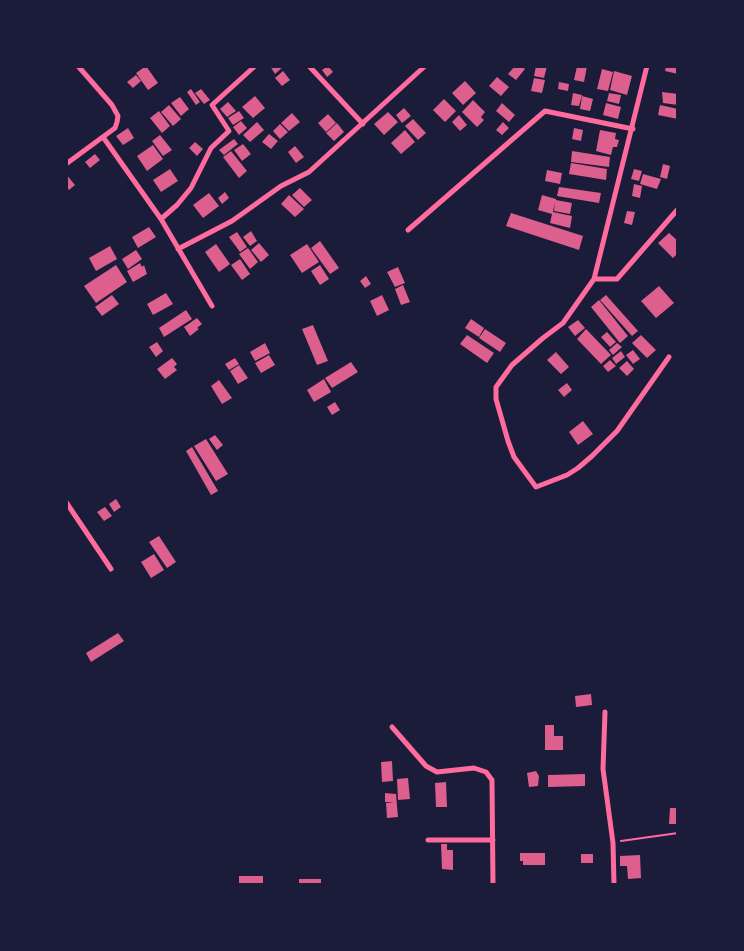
<!DOCTYPE html>
<html>
<head>
<meta charset="utf-8">
<style>
	body { margin:0 }
	#map { position:relative; width:744px; height:951px; overflow:hidden; background:#1b1b3a; font-family:Jost,sans-serif }
	canvas { display:block }
	.frame { position:absolute; inset:0; border:68px solid #1b1b3a; pointer-events:none }
</style>
</head>
<body>
<div id="map">
<canvas width="744" height="951"></canvas>
<div class="frame"></div>
</div>
<script>
const c = document.querySelector('canvas').getContext('2d');
c.lineJoin = 'round';
function fill(path, color) {
  c.fillStyle = color;
  c.fill(path, 'evenodd');
}
function toPath(rows) {
  const path = new Path2D();
  for (const r of rows) {
    path.moveTo(r[0], r[1]);
    for (let i = 2; i < r.length; i += 2) path.lineTo(r[i], r[i + 1]);
  }
  return path;
}
function stroke(path, color, width, dash) {
  c.strokeStyle = color;
  c.lineWidth = width;
  c.lineCap = dash ? 'butt' : 'round';
  c.setLineDash(dash || []);
  c.stroke(path);
}
const building = toPath([
	[146,66,158,83,148,90,136,73],
	[270,66,284,66,275,74],
	[328,66,333,72,327,77,322,70],
	[515,66,521,66,525,69,516,80,508,74],
	[536,66,547,66,544,78,534,76],
	[577,66,587,66,584,82,574,80],
	[666,66,678,66,678,74,665,71],
	[602,69,613,72,608,91,597,89],
	[283,71,290,80,282,86,275,78],
	[614,71,632,76,627,95,610,90],
	[136,75,141,81,133,88,127,82],
	[497,77,509,87,501,96,489,86],
	[534,78,545,80,542,93,531,91],
	[465,81,476,93,463,105,452,93],
	[559,82,569,84,568,91,558,89],
	[191,89,200,102,196,105,187,92],
	[201,89,210,100,204,104,195,93],
	[662,92,678,94,678,105,663,103],
	[573,93,582,95,579,106,571,105],
	[609,93,621,95,619,104,607,101],
	[255,96,265,108,253,118,242,107],
	[582,96,593,99,590,111,580,109],
	[180,97,189,109,181,116,171,103],
	[444,99,456,111,445,122,433,110],
	[473,100,485,112,481,117,484,120,477,127,462,112],
	[228,102,236,111,227,117,220,109],
	[502,103,515,115,509,122,496,111],
	[606,103,621,107,618,119,603,115],
	[169,105,181,119,173,126,161,112],
	[660,105,678,109,678,119,658,115],
	[404,108,411,116,402,123,396,115],
	[159,111,170,126,162,133,150,118],
	[239,111,244,118,233,125,228,118],
	[388,112,398,122,384,135,374,124],
	[292,113,300,122,289,131,281,123],
	[328,114,336,123,326,132,318,123],
	[459,115,467,125,460,131,452,122],
	[413,119,426,133,418,140,405,126],
	[241,121,247,128,239,135,233,127],
	[257,122,264,130,250,142,243,135],
	[503,122,509,128,502,135,496,130],
	[337,123,344,132,334,141,326,133],
	[280,124,288,132,280,139,273,131],
	[128,128,134,138,123,145,116,136],
	[574,128,583,130,581,141,572,139],
	[405,130,415,142,401,154,391,143],
	[600,130,616,133,615,139,619,140,617,147,613,147,611,155,596,151],
	[269,134,278,141,271,149,262,142],
	[160,135,172,150,163,156,152,141],
	[234,139,238,144,224,155,219,150],
	[195,142,203,149,197,156,189,148],
	[243,144,251,154,242,161,234,150],
	[153,145,163,159,147,171,137,156],
	[295,146,304,157,296,163,288,152],
	[231,151,247,171,239,178,223,157],
	[572,151,610,157,609,167,571,162],
	[95,154,100,160,90,168,85,162],
	[571,163,607,169,606,180,569,174],
	[663,164,670,166,667,179,660,177],
	[170,169,178,181,161,192,153,180],
	[634,169,642,171,639,181,631,179],
	[547,170,562,173,560,184,545,181],
	[66,174,75,185,69,190,66,186],
	[643,174,661,179,657,189,640,184],
	[634,184,642,186,640,198,632,196],
	[559,187,601,193,599,203,557,196],
	[300,188,312,200,304,207,292,195],
	[225,192,229,198,222,204,218,198],
	[209,193,219,206,203,218,193,205],
	[289,195,304,209,295,217,281,204],
	[542,195,556,199,556,200,572,203,570,214,554,211,555,202,553,212,572,216,570,228,550,223,552,214,538,210],
	[627,211,635,212,632,225,624,223],
	[511,213,583,236,579,250,506,226],
	[149,227,156,237,138,248,132,237],
	[251,231,257,241,250,246,243,237],
	[237,232,247,247,240,252,229,237],
	[669,233,678,241,678,253,673,258,658,243],
	[320,241,339,268,330,274,311,248],
	[259,243,269,255,261,262,251,250],
	[216,244,230,264,219,272,205,252],
	[307,244,319,262,302,273,290,255],
	[110,246,117,259,96,271,89,258],
	[248,248,258,262,250,269,239,254],
	[136,250,142,259,128,269,122,259],
	[240,259,250,274,242,280,231,265],
	[140,263,142,267,144,265,147,274,133,282,127,271],
	[116,265,127,282,96,303,84,286],
	[320,265,329,279,320,285,311,271],
	[398,267,405,283,395,287,387,272],
	[366,276,371,284,365,288,360,281],
	[403,285,410,302,401,305,395,289],
	[659,286,674,303,656,318,641,301],
	[166,293,173,304,153,315,147,304],
	[112,295,119,304,102,316,95,307],
	[382,295,389,310,377,316,370,301],
	[606,295,638,331,632,336,600,300],
	[599,300,628,336,620,343,591,307],
	[186,310,192,319,164,337,159,328],
	[197,318,202,324,197,328,199,329,190,336,184,327],
	[471,319,484,328,479,337,465,328],
	[578,320,585,328,575,336,568,327],
	[313,325,328,361,317,365,302,329],
	[485,329,506,343,500,352,479,338],
	[586,329,611,355,601,364,577,339],
	[607,332,616,342,610,347,601,337],
	[467,335,494,353,487,363,460,344],
	[641,335,656,350,647,358,632,343],
	[157,342,163,351,156,357,149,347],
	[265,343,270,353,255,361,250,352],
	[617,343,622,347,613,355,609,350],
	[633,350,640,359,633,364,626,355],
	[621,351,625,357,616,364,612,358],
	[556,352,569,367,561,374,547,360],
	[269,355,275,365,261,373,255,363],
	[172,358,177,364,174,367,177,370,165,379,157,369],
	[235,358,239,364,229,370,225,364],
	[610,360,616,366,608,372,603,366],
	[627,361,634,369,627,376,619,368],
	[351,362,358,372,332,388,325,378],
	[239,365,248,378,238,384,230,371],
	[324,379,331,392,314,402,307,390],
	[219,380,232,398,222,404,211,386],
	[567,383,572,390,564,397,558,390],
	[335,402,340,410,332,415,327,407],
	[583,421,593,434,578,445,569,432],
	[215,435,223,445,217,450,209,439],
	[206,439,228,474,216,481,194,446],
	[192,447,218,491,211,495,186,451],
	[116,499,121,507,114,512,109,504],
	[105,507,112,516,104,521,97,512],
	[159,536,176,562,167,568,149,542],
	[154,554,164,570,151,578,141,562],
	[118,633,124,641,91,662,86,653],
	[591,694,592,705,576,707,575,696],
	[545,725,554,725,554,736,563,736,563,750,545,750],
	[392,761,393,781,382,782,381,762],
	[536,771,539,776,538,786,529,787,527,773],
	[585,774,585,786,548,787,548,775],
	[408,778,410,799,398,800,397,779],
	[446,782,447,807,436,807,435,783],
	[385,793,396,794,398,817,387,818,386,803,394,802,385,802],
	[670,808,678,808,678,824,669,824],
	[441,844,447,844,447,850,453,850,453,870,442,869],
	[520,853,545,853,545,865,523,865,523,861,520,861],
	[581,854,593,854,593,863,581,863],
	[640,855,641,878,628,879,627,866,620,866,620,856],
	[239,876,263,876,263,885,239,885],
	[299,879,321,879,321,885,299,885]
]);
const path = toPath([
	[621,841,678,833]
]);
const minor = toPath([
	[309,66,363,124],
	[647,66,594,279,563,323,543,338,512,365,496,387,496,399,508,441,514,457,536,487,567,475,578,468,592,456,617,431,669,357],
	[103,137,161,219,212,306],
	[66,164,115,128,117,122,118,116,112,105,78,66],
	[161,219,177,205,191,188,211,148,229,131,212,105,255,66],
	[408,230,545,111,633,129],
	[178,249,232,221,281,186,309,172,425,66],
	[594,279,617,279,678,209],
	[66,502,111,569],
	[605,712,603,769,613,843,614,885],
	[392,727,426,766,437,772,474,768,486,772,492,780,493,885],
	[428,840,493,840]
]);
fill(building, '#dd5f8e');
stroke(path, '#ff6b9d', 2);
stroke(minor, '#ff6b9d', 5);
</script>
</body>
</html>
